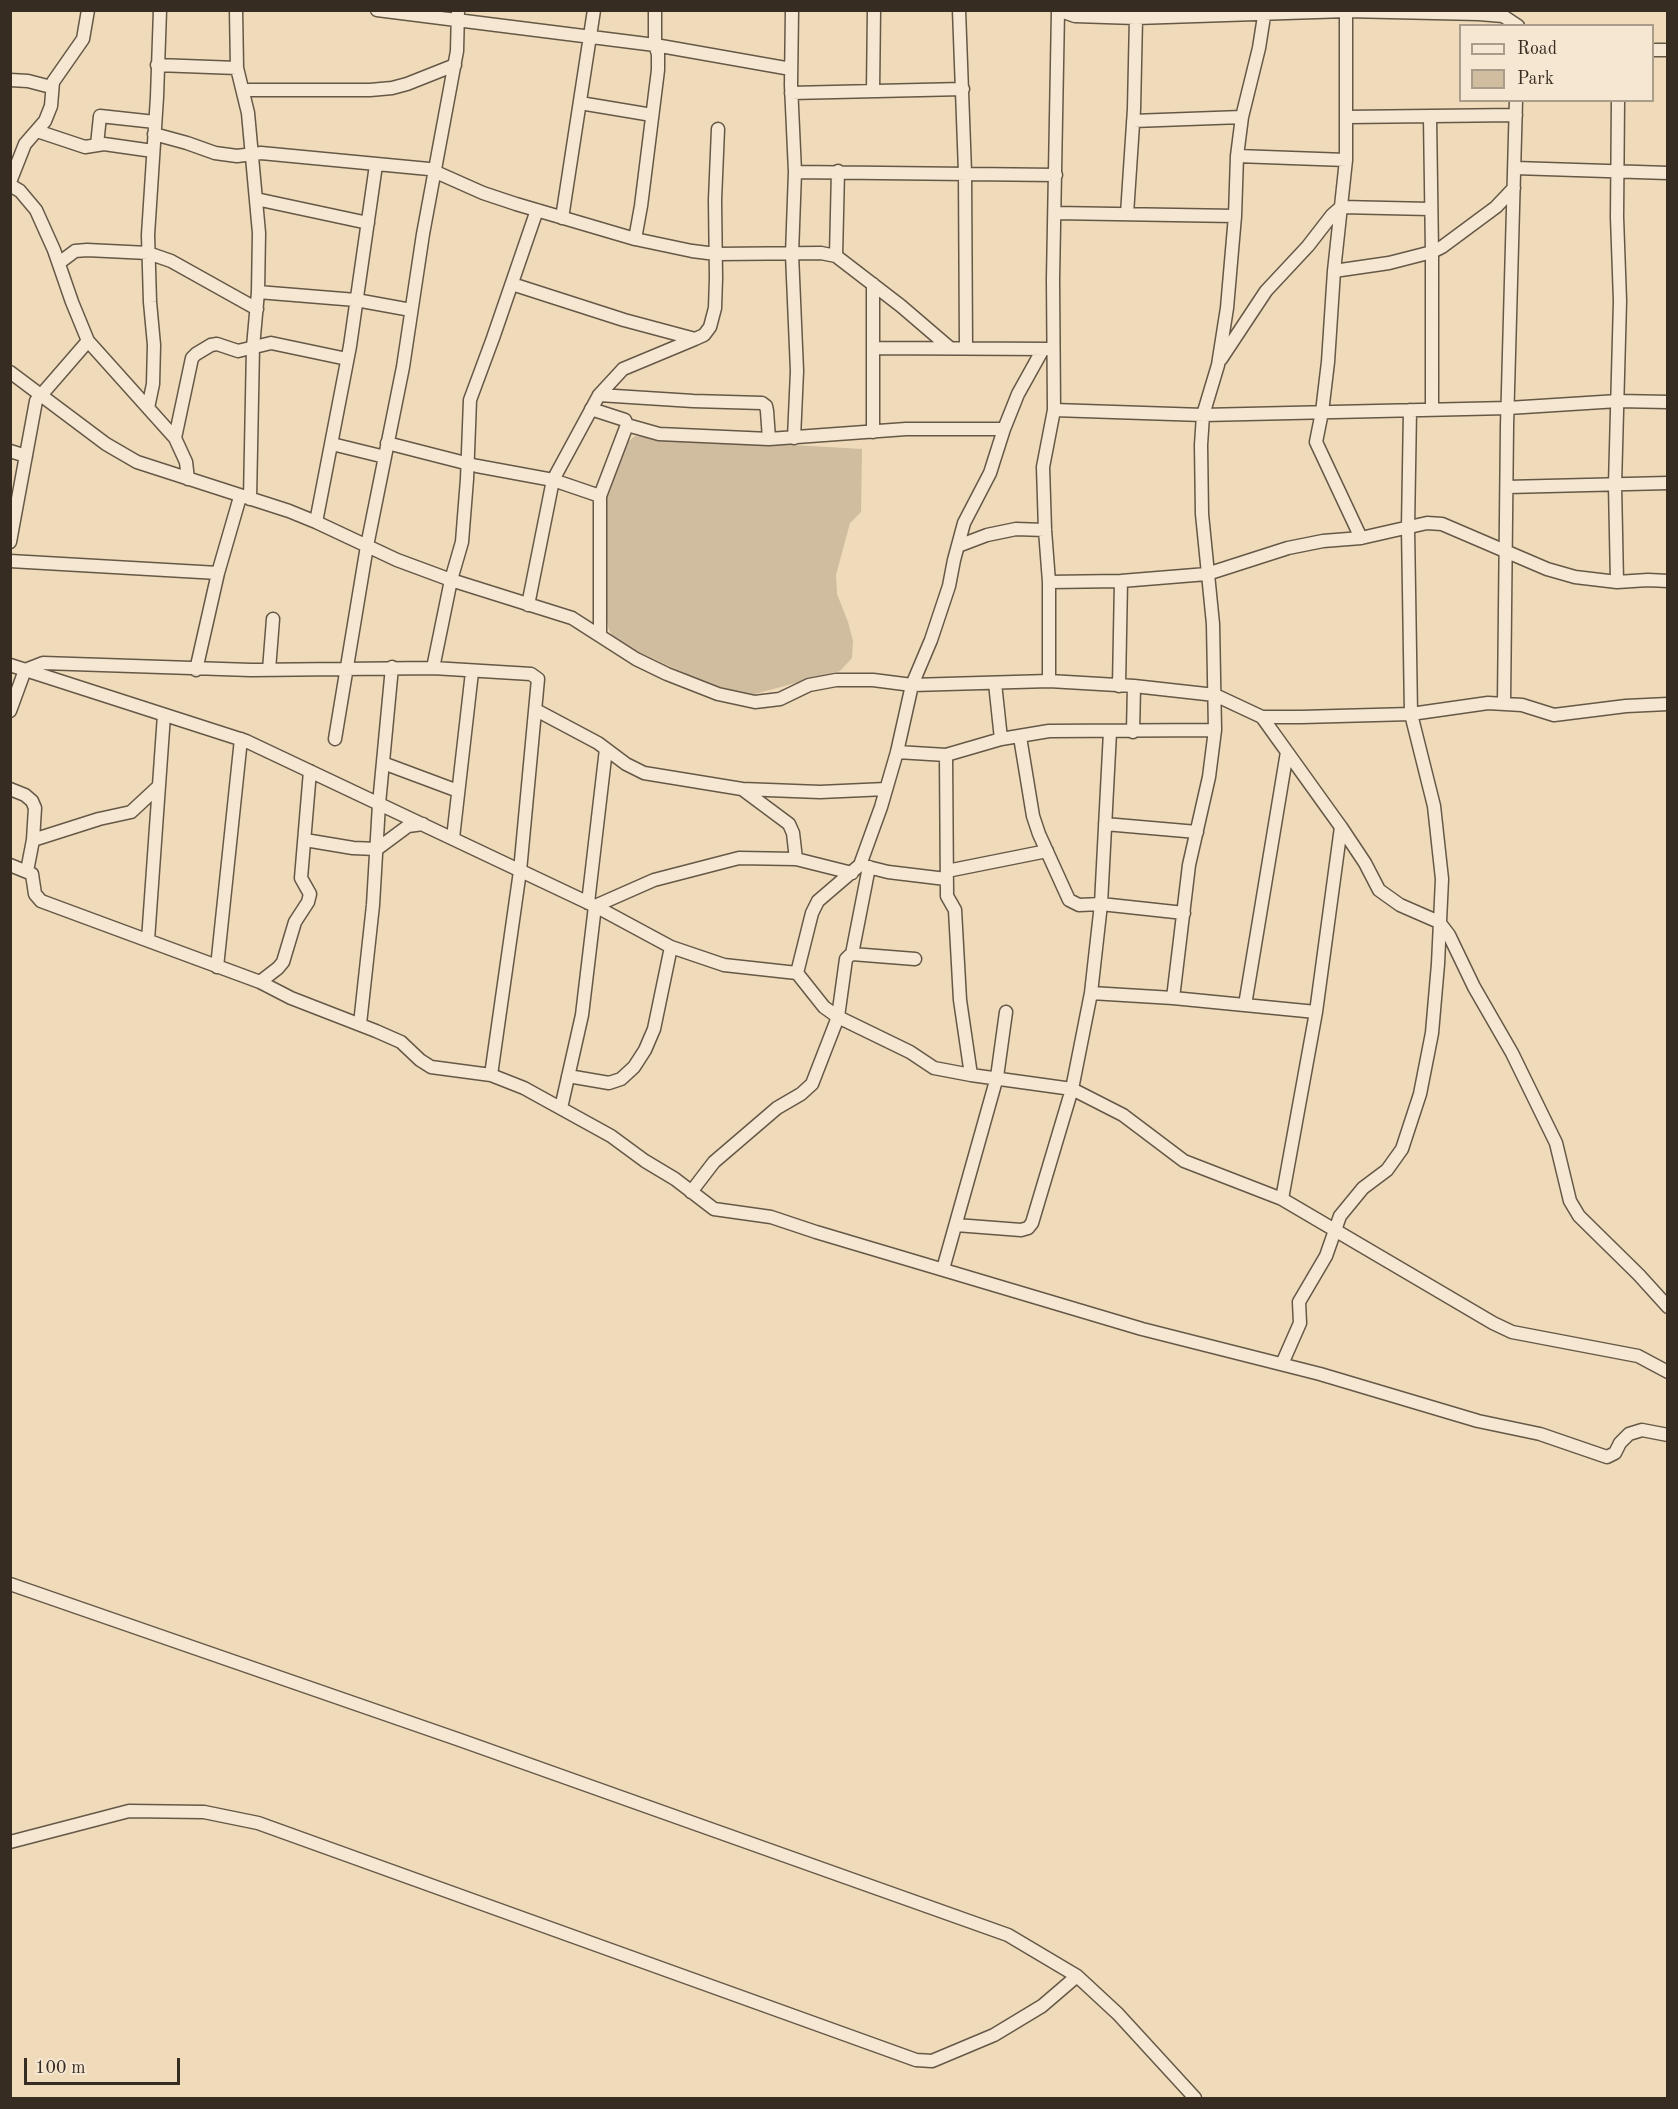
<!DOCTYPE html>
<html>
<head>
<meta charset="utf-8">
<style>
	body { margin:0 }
	#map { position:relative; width:1678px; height:2109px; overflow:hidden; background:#efdab9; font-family:"Old Standard TT",serif }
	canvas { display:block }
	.frame { position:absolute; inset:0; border:12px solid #372c21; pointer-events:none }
	.legend { position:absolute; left:1459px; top:24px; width:195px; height:78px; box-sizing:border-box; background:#f5e7d2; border:2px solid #a99c8b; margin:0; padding:8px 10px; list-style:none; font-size:18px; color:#372c21 }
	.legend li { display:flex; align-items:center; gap:12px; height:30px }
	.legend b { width:30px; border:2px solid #a99c8b }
	.scale { position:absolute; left:24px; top:2058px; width:156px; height:27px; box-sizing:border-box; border:3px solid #372c21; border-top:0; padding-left:8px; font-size:18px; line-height:21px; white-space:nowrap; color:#372c21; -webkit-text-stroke:4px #f5e7d2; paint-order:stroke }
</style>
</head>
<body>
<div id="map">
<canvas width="1678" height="2109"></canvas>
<div class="frame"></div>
<ul class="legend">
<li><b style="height:8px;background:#f5e7d2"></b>Road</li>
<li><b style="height:16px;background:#d0bc9f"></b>Park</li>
</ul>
<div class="scale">100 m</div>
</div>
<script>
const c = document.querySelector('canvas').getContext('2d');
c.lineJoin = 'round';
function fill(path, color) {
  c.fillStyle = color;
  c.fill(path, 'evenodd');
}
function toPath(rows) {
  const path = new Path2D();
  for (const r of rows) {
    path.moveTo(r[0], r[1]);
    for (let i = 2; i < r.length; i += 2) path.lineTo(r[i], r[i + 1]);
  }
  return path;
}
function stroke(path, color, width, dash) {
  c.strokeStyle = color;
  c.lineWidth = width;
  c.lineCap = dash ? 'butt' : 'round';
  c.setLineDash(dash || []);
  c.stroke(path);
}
const green = toPath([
	[635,436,862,449,861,512,850,523,836,575,837,594,848,622,853,641,852,658,840,671,751,695,728,693,615,641,609,630,605,612,603,572,607,493,624,445]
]);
const street = toPath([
	[236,10,237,68,248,113,259,233,258,292,253,347,250,499],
	[377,10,655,45,791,69],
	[792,10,791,85,795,172,792,254,797,371,794,438],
	[959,10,965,172,966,348],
	[1058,10,1075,16,1136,18,1346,11,1479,14,1503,16,1518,26],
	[1346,10,1346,160,1334,271,1328,362,1322,412,1316,442,1361,538],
	[1652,50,1668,50],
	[157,65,237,68],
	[10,80,28,81,51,87],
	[243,90,370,90,392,88,407,84,455,65],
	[873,91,874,10],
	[791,93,963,89],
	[580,103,652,115],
	[1347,117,1516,115],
	[1430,117,1432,252,1432,409],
	[1133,121,1242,117],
	[37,131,85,147,104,144,153,151],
	[154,134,187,143,215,153,237,156,261,153,429,169,483,193,516,204,635,239,692,251,716,254,821,253,836,256,901,306,950,348],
	[97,145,100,116,155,122],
	[1237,156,1346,160],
	[1515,168,1668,173],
	[795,172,1056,175],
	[10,182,25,144,45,121,51,106,53,82,83,39,88,10],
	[10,185,20,191,36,210,54,250,72,302,88,341,175,438,186,462,188,479],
	[256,199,368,223],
	[1055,213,1235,216],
	[1127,214,1134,109,1136,18],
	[562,218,594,10],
	[635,239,641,206,658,70,658,54,655,45,655,10],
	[836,256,838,171],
	[59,263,75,251,87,250,148,253,171,261,257,309],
	[1334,271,1389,263,1432,252,1442,247,1496,207,1514,188],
	[512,284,624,320,695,339],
	[258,292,356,300,411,310],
	[874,348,1050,349],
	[1221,359,1266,291,1308,246,1332,215,1341,207,1430,209],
	[10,372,106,444,137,462,289,511,316,522,397,560,451,580,572,618,636,659,667,674,718,694,755,702,780,699,809,685,836,680,873,680,912,685,1049,681,1134,686,1215,695,1262,717,1301,717,1411,714,1488,703,1522,705,1554,715,1626,706,1668,704],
	[599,395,693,401,762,403,766,406,767,411,769,439],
	[148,408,153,384,154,345,150,302,148,235,157,97,160,10],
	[591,409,625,420,627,425],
	[1054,410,1203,415,1508,408,1618,401,1668,402],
	[873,432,873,284],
	[175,438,192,358,196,354,211,345,217,344,238,351,271,343,347,359],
	[387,443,477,466,553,480,600,496],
	[332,444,385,457],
	[10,451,26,456],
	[1507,487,1668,483],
	[316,522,350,346,376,165],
	[10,542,36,401,88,341],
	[958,546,987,535,1016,529,1045,530],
	[10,561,218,573],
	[1049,582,1121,581,1207,574,1288,548,1323,541,1361,538,1427,523,1442,524,1547,569,1575,577,1617,582,1648,580,1668,581],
	[1617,582,1615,485,1620,301,1617,217,1618,100],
	[528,605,553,480,599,395,623,369,695,339,704,335,710,327,715,308,716,278,715,200,718,129],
	[600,636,600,496,627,425,659,434,769,439,906,429,1004,429],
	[10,665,246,741,595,906,671,947,724,965,797,973,824,1007,838,1017,910,1052,934,1068,971,1075,1072,1089,1123,1115,1184,1161,1282,1199,1493,1323,1512,1332,1638,1356,1668,1372],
	[433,668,451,580,462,542,467,479,470,400,493,338,537,210],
	[196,670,218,573,240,497],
	[269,670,273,619],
	[1049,681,1049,582,1045,530,1043,467,1054,410,1053,279,1058,11],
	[995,683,1001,739],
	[1119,686,1121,581],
	[1504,703,1507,426,1516,100],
	[536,710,598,743,626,764,644,773,742,789,789,824,793,833,796,859],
	[10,711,25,670,43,663,251,670,433,668,531,674,538,679,520,871,491,1075],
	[1262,717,1341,827,1365,863,1379,890,1400,905,1439,922,1449,935,1474,987,1512,1053,1556,1143,1570,1201,1579,1216,1639,1275,1668,1307],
	[1133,732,1134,686],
	[1020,737,1033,816,1039,834,1069,900,1079,905,1101,904,1184,913],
	[335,739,367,546,403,367,423,234,457,51,458,10],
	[897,752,946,755,1001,739,1049,731,1215,730],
	[946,755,947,896,955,910,960,1000,971,1075],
	[383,763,458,791],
	[10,789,25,795,32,801,35,808,33,840,27,871],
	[742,789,820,792,886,789],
	[1105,824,1197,832],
	[453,838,472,672],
	[33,840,99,819,131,812,159,786],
	[305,840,353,848,377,849,408,826,423,824],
	[10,865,32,874,35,894,41,901,260,982,291,998,376,1031,401,1042,420,1060,431,1067,491,1075,524,1088,611,1136,645,1161,675,1179,714,1209,771,1217,816,1232,1142,1329,1320,1374,1478,1421,1540,1434,1607,1457,1615,1453,1620,1443,1629,1434,1642,1430,1668,1435],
	[864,866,888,872,946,879],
	[947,871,1047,851],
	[588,903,606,749],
	[148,940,164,715],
	[852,954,869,867],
	[217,967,241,739],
	[797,973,812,913,818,901,860,865,881,807,897,752,912,685,931,640,949,586,954,560,964,523,990,473,1004,429,1018,394,1043,349],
	[260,982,278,968,283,962,295,922,308,902,310,894,301,878,310,771],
	[1091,993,1173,998,1316,1012],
	[1173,998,1189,865,1209,777,1215,730,1213,624,1202,514,1201,445,1203,415,1218,365,1227,308,1235,216,1237,156,1242,117,1259,48,1265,10],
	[1245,1005,1287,752],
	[360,1024,373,905,379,804,392,667],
	[568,1076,609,1083,621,1079,634,1067,645,1050,654,1029,671,947],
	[561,1108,582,1015,595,906,654,880,739,858,796,859,852,873],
	[691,1192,714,1162,777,1108,801,1094,812,1084,838,1017,846,959,849,956,852,954,915,959],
	[1282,1199,1316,1012,1341,827],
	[956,1225,1021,1230,1028,1228,1032,1223,1072,1089,1091,993,1101,904,1110,732],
	[943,1269,997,1077,1006,1012],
	[1282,1364,1300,1323,1299,1302,1326,1256,1340,1216,1363,1188,1387,1170,1402,1149,1420,1094,1432,1033,1438,964,1442,879,1434,806,1411,714,1408,528,1410,410],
	[10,1584,460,1740,1008,1935,1077,1976,1118,2014,1195,2098],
	[10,1842,129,1811,204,1812,258,1823,916,2060,932,2061,994,2035,1042,2006,1077,1976]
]);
fill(green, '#d0bc9f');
stroke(street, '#655847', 15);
stroke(street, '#f5e7d2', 12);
</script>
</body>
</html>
